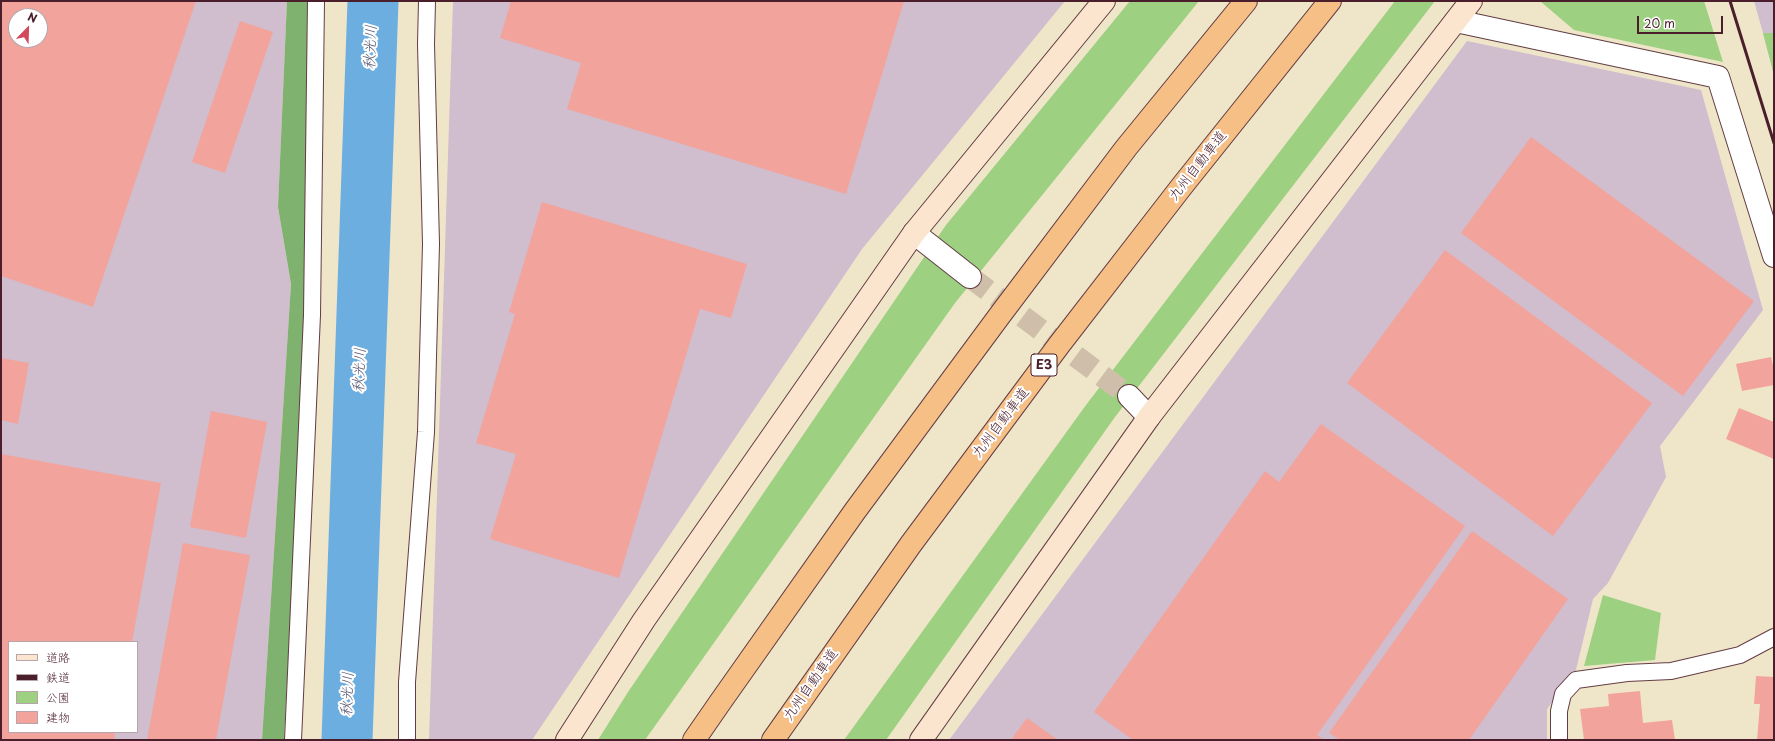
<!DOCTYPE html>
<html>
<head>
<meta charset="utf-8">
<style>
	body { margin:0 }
	#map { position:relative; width:1775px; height:741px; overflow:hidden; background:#efe6ca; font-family:"Playpen Sans","Klee One",sans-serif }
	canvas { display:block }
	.frame { position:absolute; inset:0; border:2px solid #4a1f2b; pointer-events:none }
	.legend { position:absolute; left:8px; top:641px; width:130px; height:92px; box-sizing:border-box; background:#fff; border:1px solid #b7a5aa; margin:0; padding:5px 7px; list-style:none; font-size:12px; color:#4a1f2b }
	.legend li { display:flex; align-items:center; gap:8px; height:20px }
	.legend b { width:20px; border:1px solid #b7a5aa }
	.north { position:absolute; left:8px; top:8px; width:40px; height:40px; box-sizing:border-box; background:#fff; border:1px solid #b7a5aa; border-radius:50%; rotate:23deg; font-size:11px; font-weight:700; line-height:16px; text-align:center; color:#4a1f2b }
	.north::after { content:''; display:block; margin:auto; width:14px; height:18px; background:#d1495b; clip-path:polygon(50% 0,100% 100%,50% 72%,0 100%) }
	.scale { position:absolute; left:1637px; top:16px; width:86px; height:18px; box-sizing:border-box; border:2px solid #4a1f2b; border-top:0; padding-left:5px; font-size:12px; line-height:14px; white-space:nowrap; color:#4a1f2b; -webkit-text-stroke:3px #fff; paint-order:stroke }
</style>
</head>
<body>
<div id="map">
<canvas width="1775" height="741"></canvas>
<div class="frame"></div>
<ul class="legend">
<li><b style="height:5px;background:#fbe5cf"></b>道路</li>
<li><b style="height:5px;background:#4a1f2b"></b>鉄道</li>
<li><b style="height:11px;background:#9dd080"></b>公園</li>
<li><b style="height:11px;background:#f2a49c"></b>建物</li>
</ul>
<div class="north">N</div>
<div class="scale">20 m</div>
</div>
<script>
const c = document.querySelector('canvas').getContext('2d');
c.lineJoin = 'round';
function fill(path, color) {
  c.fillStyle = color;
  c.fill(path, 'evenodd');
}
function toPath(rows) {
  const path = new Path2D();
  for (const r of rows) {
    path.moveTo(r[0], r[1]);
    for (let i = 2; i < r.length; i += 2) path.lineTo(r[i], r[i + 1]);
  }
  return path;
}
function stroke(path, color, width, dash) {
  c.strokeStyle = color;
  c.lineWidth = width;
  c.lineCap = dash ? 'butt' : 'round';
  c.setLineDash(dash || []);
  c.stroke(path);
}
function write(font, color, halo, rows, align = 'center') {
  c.font = font + ' "Playpen Sans","Klee One",sans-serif';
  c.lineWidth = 4;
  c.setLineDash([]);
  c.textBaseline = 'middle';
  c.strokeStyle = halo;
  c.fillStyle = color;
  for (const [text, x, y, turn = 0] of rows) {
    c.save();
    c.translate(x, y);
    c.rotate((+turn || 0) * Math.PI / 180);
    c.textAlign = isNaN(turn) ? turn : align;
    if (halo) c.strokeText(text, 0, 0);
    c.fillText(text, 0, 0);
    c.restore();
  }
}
const industrial = toPath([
	[1,1,287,1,278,207,291,284,262,740,1,740],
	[16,16,40,16,40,40,16,40],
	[9,642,137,642,137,732,9,732],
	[453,1,1065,1,862,249,532,740,429,740],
	[1754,1,1774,1,1774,75,1763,33],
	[1467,41,1701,90,1763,310,1660,446,1666,477,1608,583,1593,599,1576,670,1547,709,1547,740,949,740]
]);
const green = toPath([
	[1130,1,1199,1,955,303,645,740,598,740,628,692,946,225],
	[1395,1,1435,1,1115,417,886,740,844,740,1086,405],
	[1540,1,1704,1,1723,62,1574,30],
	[1763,33,1774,33,1774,75],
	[1603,595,1661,613,1655,660,1584,666]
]);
const forest = toPath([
	[287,1,313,1,304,342,284,740,262,740,291,284,278,207]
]);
const river = toPath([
	[347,740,373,1]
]);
const building = toPath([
	[1,1,196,1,93,307,1,276],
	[16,16,40,16,40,40,16,40],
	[511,1,904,1,846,194,567,109,581,63,500,38],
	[240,21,273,32,225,173,192,162],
	[1531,137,1754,301,1683,396,1461,233],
	[542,202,747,264,731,318,700,309,619,578,490,539,516,454,476,443,515,314,509,312],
	[1445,250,1652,403,1553,536,1347,383],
	[1771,357,1774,370,1774,385,1742,391,1736,364],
	[1,358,29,363,18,424,1,420],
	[1739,408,1774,422,1774,459,1726,439],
	[211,411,267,422,246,538,190,527],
	[1321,424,1465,526,1317,735,1324,740,1133,740,1094,712,1265,471,1279,482],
	[1,454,161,483,132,642,9,642,9,732,115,732,114,740,1,740],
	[1472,531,1568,599,1469,740,1340,740,1329,733],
	[183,543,250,555,216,740,147,740],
	[1756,676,1774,677,1774,740,1757,740,1760,704,1754,704],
	[1640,691,1643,723,1672,720,1675,740,1584,740,1580,709,1609,706,1608,694],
	[1027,718,1058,740,1011,740]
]);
const streetTunnel = toPath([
	[970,277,1129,396]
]);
const lane = toPath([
	[293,740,312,315,316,1],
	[407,740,407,682,426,432,431,244,426,44,427,1],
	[1559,740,1559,711,1563,694,1576,680,1627,673,1671,671,1740,655,1774,637]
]);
const street = toPath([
	[1456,21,1718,77,1774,256],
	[914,233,970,277],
	[1129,396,1149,417]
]);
const secondary = toPath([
	[567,740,644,620,914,233,1104,1],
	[921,740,1149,417,1471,1]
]);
const highway = toPath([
	[694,740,721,701,855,511,1000,315,1126,148,1246,1],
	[773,740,911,544,1059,345,1182,186,1330,1]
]);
const rail = toPath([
	[1730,1,1774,143]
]);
const shields = [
	[1044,365,26]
];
const shieldNames = [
	["E3",1044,365]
];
const streetNames = [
	["九州自動車道",1198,166,-52],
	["九州自動車道",1001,423,-53],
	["九州自動車道",811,685,-55]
];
const waterNames = [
	["秋光川",371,47,-88],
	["秋光川",360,370,-88],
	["秋光川",348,694,-88]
];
fill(industrial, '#d0bdcd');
fill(green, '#9dd080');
fill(forest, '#7eb26e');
stroke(river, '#6daee1', 51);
fill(building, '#f2a49c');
stroke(streetTunnel, '#cebeaa', 22, [22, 11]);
stroke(lane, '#633d43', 18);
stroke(street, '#633d43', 24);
stroke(secondary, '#633d43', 24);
stroke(highway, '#633d43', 24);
stroke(lane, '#fff', 16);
stroke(street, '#fff', 22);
stroke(secondary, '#fbe5cf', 22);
stroke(highway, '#f5bf86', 22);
stroke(rail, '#4a1f2b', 3);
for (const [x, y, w] of shields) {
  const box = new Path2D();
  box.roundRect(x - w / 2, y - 11, w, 22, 3);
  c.fillStyle = '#fff';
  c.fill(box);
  stroke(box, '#4a1f2b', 1);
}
write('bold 13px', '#4a1f2b', null, shieldNames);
write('14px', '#4a1f2b', '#fff', streetNames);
write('italic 15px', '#585874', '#fff', waterNames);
</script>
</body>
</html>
